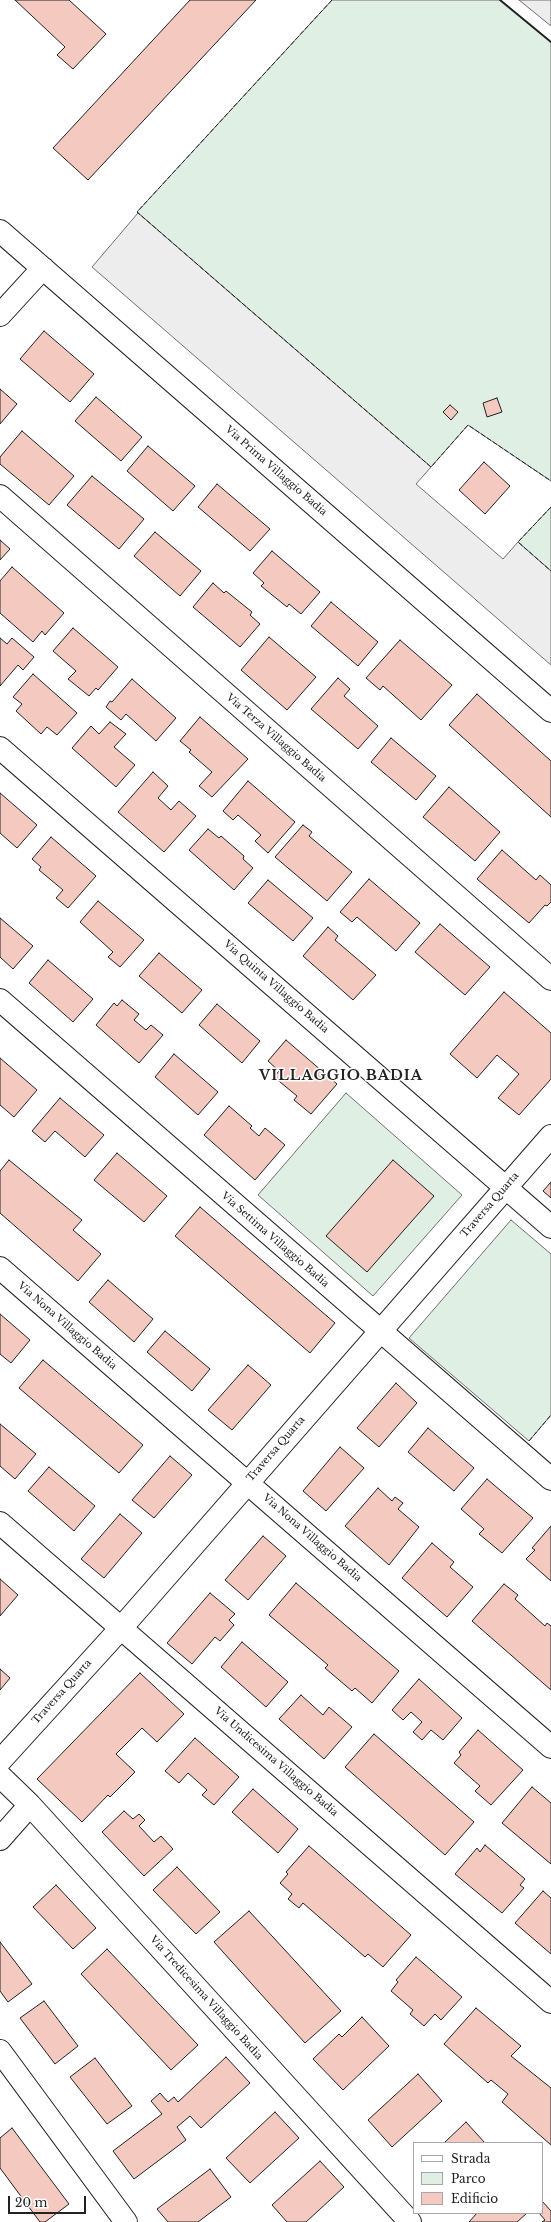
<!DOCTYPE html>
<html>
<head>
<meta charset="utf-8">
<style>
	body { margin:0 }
	#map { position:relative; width:551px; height:2222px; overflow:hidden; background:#fff; font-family:"Libre Baskerville",serif }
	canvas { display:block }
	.legend { position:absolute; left:413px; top:2142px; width:130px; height:72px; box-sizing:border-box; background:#fff; border:1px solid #a7a7a7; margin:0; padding:5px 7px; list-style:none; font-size:12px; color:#222 }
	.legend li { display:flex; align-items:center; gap:8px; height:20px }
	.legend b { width:20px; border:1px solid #a7a7a7 }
	.scale { position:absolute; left:8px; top:2196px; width:78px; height:18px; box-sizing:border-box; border:2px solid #222; border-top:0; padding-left:5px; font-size:12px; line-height:14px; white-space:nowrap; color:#222; -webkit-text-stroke:3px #fff; paint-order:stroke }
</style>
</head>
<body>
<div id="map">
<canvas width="551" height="2222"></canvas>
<ul class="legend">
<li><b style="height:5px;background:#fff"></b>Strada</li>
<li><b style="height:11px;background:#e0efe3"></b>Parco</li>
<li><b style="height:11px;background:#f3c9c0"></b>Edificio</li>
</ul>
<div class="scale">20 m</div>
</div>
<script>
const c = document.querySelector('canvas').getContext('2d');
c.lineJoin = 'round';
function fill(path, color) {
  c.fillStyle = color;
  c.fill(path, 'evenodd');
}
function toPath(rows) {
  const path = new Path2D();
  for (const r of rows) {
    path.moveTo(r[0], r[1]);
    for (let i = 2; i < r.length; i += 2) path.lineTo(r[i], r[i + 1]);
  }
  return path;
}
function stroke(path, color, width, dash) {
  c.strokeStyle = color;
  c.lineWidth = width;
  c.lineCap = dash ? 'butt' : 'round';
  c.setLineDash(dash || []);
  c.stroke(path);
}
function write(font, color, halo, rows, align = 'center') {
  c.font = font + ' "Libre Baskerville",serif';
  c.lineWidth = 3;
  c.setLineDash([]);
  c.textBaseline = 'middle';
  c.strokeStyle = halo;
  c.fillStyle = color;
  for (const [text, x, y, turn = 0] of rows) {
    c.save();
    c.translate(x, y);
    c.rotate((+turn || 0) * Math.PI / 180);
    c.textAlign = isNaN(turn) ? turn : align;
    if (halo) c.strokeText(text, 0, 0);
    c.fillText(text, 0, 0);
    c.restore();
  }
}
const green = toPath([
	[332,0,500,0,551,42,551,481,468,425,431,467,137,212,332,0],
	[551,507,551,571,518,542,551,507],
	[346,1093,462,1195,373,1296,258,1195,346,1093],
	[511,1220,551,1254,551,1415,529,1441,409,1338,511,1220]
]);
const parking = toPath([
	[519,0,551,0,551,26,519,0],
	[138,213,431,467,416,484,503,559,518,542,551,571,551,665,92,267,138,213]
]);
const building = toPath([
	[15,0,69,0,106,34,73,69,57,55,65,47,15,0],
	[190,0,256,0,88,180,53,148,190,0],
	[44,331,94,374,70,402,20,359,44,331],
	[0,389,17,404,0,424,0,389],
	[96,397,142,437,121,461,75,421,96,397],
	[497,398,502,412,487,417,483,403,497,398],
	[450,405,458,412,451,420,443,412,450,405],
	[22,431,74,476,49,505,0,464,0,457,22,431],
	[148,446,195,486,173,511,127,471,148,446],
	[484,462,510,486,485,514,459,490,484,462],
	[92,476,144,519,119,549,67,505,92,476],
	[217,484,270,529,250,551,198,507,217,484],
	[155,532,201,571,180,596,134,556,155,532],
	[0,540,10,549,0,560,0,540],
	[272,551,320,592,301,614,289,604,287,607,261,586,264,583,253,573,272,551],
	[12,567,64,613,45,635,42,631,33,642,0,613,0,581,12,567],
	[213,583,224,593,226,591,252,612,250,615,260,624,240,647,193,607,213,583],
	[331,602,378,642,358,666,311,626,331,602],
	[73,628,118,667,98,690,96,688,89,696,68,679,76,671,53,651,73,628],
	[269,637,316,677,287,710,241,670,269,637],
	[0,638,7,644,12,638,34,657,23,670,18,665,0,686,0,638],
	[400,640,452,685,421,720,383,686,380,690,366,678,400,640],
	[33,674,77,713,57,735,47,727,41,734,16,711,22,704,13,697,33,674],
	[338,678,350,689,344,696,378,726,358,749,311,709,338,678],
	[132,679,176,718,156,741,126,714,121,720,106,707,110,701,112,702,132,679],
	[477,694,551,761,551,817,449,725,477,694],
	[200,717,248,759,212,797,199,786,212,772,189,752,191,750,180,741,200,717],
	[110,722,126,734,114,747,135,765,116,787,72,748,91,726,99,734,110,722],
	[391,738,436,776,416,800,371,762,391,738],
	[153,772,168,786,158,798,171,810,179,801,196,816,164,852,118,812,153,772],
	[248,781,295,822,268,853,255,841,261,835,238,815,233,820,223,811,248,781],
	[449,787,500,832,475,861,423,817,449,787],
	[0,793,37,825,17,848,0,833,0,793],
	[303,825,312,832,309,836,352,872,327,901,275,857,303,825],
	[208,829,219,838,221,836,244,856,243,859,253,868,234,890,189,850,208,829],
	[51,837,96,876,68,908,56,898,63,890,39,870,41,867,32,859,51,837],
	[502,850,536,880,540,875,551,885,551,902,547,906,545,905,529,923,477,879,502,850],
	[369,879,420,923,396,951,357,917,352,922,340,912,369,879],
	[268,880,313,918,293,941,248,903,268,880],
	[98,901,144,940,120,967,108,957,113,952,80,922,98,901],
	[0,918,33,946,13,969,0,957,0,918],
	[440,924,490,967,465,995,415,952,440,924],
	[328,927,338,936,335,940,376,975,353,1000,303,956,328,927],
	[159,953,202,990,182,1013,139,976,159,953],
	[48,960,93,999,73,1022,29,983,48,960],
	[504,992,551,1033,551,1079,519,1115,498,1098,519,1074,497,1055,477,1078,450,1054,504,992],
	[122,1000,139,1014,134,1020,146,1030,151,1025,163,1035,139,1063,96,1025,114,1003,117,1006,122,1000],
	[217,1004,260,1041,242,1063,199,1025,217,1004],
	[286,1040,337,1084,311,1114,294,1100,297,1096,274,1077,279,1071,268,1061,286,1040],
	[174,1054,218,1092,198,1115,155,1077,174,1054],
	[0,1058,37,1090,14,1117,0,1105,0,1058],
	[60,1098,104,1135,85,1157,55,1131,45,1142,32,1131,60,1098],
	[229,1106,252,1126,250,1128,259,1136,265,1128,285,1145,255,1180,204,1135,229,1106],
	[117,1153,167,1196,144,1222,94,1180,117,1153],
	[9,1160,82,1220,73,1230,101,1254,78,1281,0,1213,0,1171,9,1160],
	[393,1160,434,1196,367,1272,326,1236,393,1160],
	[551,1182,551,1198,543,1191,551,1182],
	[200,1207,335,1323,310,1353,175,1236,200,1207],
	[108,1280,153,1319,134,1342,89,1302,108,1280],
	[0,1314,30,1340,11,1363,0,1354,0,1314],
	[165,1331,210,1369,192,1391,147,1352,165,1331],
	[43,1360,143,1445,119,1473,19,1388,43,1360],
	[248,1365,271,1385,232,1430,208,1410,248,1365],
	[396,1383,417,1403,379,1447,357,1428,396,1383],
	[0,1424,36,1454,15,1479,0,1466,0,1424],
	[428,1428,474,1468,454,1491,408,1452,428,1428],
	[340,1447,364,1468,326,1511,303,1491,340,1447],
	[170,1456,192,1475,154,1518,132,1500,170,1456],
	[49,1467,95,1506,74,1531,28,1491,49,1467],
	[487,1479,533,1518,502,1553,479,1534,484,1529,461,1509,487,1479],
	[378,1488,392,1501,395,1497,403,1503,398,1509,419,1527,389,1565,345,1526,378,1488],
	[120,1514,142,1533,104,1578,81,1559,120,1514],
	[551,1526,551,1581,526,1559,535,1550,532,1548,551,1526],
	[263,1536,286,1556,248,1600,225,1580,263,1536],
	[432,1543,454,1562,450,1567,473,1587,447,1617,402,1578,432,1543],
	[0,1579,18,1595,0,1616,0,1579],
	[296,1583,399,1671,372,1703,355,1688,352,1691,325,1668,328,1665,269,1615,296,1583],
	[504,1584,518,1595,515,1599,545,1626,547,1623,551,1626,551,1690,472,1621,504,1584],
	[210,1593,235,1614,229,1620,234,1625,220,1641,215,1637,192,1664,167,1643,210,1593],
	[242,1642,288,1682,266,1707,221,1667,242,1642],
	[0,1669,10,1678,0,1690,0,1669],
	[140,1673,184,1714,157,1742,142,1728,116,1754,135,1772,110,1797,108,1795,82,1822,37,1779,140,1673],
	[419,1679,462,1718,443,1740,431,1730,422,1740,413,1732,422,1722,411,1712,403,1720,392,1710,419,1679],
	[301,1695,323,1715,329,1707,352,1727,324,1759,279,1719,301,1695],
	[478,1730,523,1770,491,1805,475,1791,480,1786,454,1763,461,1755,459,1752,478,1730],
	[374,1734,474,1822,445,1855,345,1767,374,1734],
	[195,1738,239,1777,214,1805,202,1795,207,1790,188,1773,179,1783,165,1771,195,1738],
	[532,1787,551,1803,551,1864,502,1823,532,1787],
	[253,1789,298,1829,278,1853,232,1812,253,1789],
	[124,1811,133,1819,139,1814,145,1820,139,1826,154,1842,161,1836,173,1849,144,1876,102,1832,124,1811],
	[485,1845,525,1879,520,1885,524,1888,502,1913,455,1874,477,1848,480,1852,485,1845],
	[309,1846,411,1935,383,1967,368,1954,365,1957,303,1903,299,1908,288,1899,292,1894,280,1883,288,1874,286,1872,309,1846],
	[177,1867,220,1912,196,1934,153,1890,177,1867],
	[56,1885,96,1928,73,1949,33,1907,56,1885],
	[543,1891,551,1898,551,1954,515,1923,543,1891],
	[249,1911,341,2011,305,2043,214,1942,249,1911],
	[0,1942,32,1984,8,2002,0,1991,0,1942],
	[107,1949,198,2045,171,2070,81,1974,107,1949],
	[416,1957,462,1997,441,2020,435,2014,424,2026,410,2014,413,2010,391,1991,398,1982,396,1980,416,1957],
	[44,2001,78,2046,55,2064,20,2018,44,2001],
	[476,2008,521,2046,511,2056,551,2088,551,2145,502,2102,508,2094,491,2080,488,2083,444,2044,476,2008],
	[362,2017,389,2046,343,2090,313,2059,339,2034,342,2037,362,2017],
	[226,2057,250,2083,201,2128,190,2116,177,2127,186,2140,134,2179,113,2151,162,2114,151,2101,160,2093,168,2102,174,2097,178,2102,226,2057],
	[95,2058,132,2106,107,2124,70,2077,95,2058],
	[418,2074,442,2101,392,2147,368,2120,418,2074],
	[275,2112,299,2138,250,2183,226,2158,275,2112],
	[466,2122,485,2143,444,2143,466,2122],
	[12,2128,69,2204,45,2222,40,2222,0,2168,0,2138,12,2128],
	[320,2161,344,2187,306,2222,287,2222,272,2205,320,2161],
	[210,2169,231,2197,198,2222,168,2222,157,2209,210,2169],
	[542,2201,551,2211,551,2222,542,2222,545,2220,539,2213,542,2213,542,2201],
	[477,2213,527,2213,517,2222,469,2222,477,2213]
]);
const minor = toPath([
	[0,231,551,711],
	[0,315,43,268],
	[0,496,551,979],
	[0,748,551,1227],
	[0,1000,551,1479],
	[0,1268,551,1747],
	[0,1523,551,2002],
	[0,1761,122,1627,551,1136],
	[0,1776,30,1805,410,2222],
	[0,1839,30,1805],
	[0,2051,126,2222]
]);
const fence = toPath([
	[332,0,137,212,431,467,468,425,551,481],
	[551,507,518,542,551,571],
	[529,1441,551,1415]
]);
const wall = toPath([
	[500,0,551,42]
]);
const streetNames = [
	["Via Prima Villaggio Badia",276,471,41],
	["Via Terza Villaggio Badia",276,738,41],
	["Via Quinta Villaggio Badia",276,987,41],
	["Traversa Quarta",490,1205,-49],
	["Via Settima Villaggio Badia",275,1240,41],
	["Via Nona Villaggio Badia",67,1326,41],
	["Traversa Quarta",276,1449,-49],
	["Via Nona Villaggio Badia",312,1538,41],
	["Traversa Quarta",62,1692,-48],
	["Via Undicesima Villaggio Badia",276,1762,41],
	["Via Tredicesima Villaggio Badia",206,1998,48]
];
const districtNames = [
	["VILLAGGIO BADIA",341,1076]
];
fill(green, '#e0efe3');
stroke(green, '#6f6f6f', 1);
fill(parking, '#ededed');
stroke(parking, '#6f6f6f', 1);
fill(building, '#f3c9c0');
stroke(building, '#222', 1);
stroke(minor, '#222', 24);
stroke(minor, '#fff', 22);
stroke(fence, '#222', 1, [5, 2]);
stroke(wall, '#222', 2);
write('10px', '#222', '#fff', streetNames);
c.letterSpacing = '1px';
write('bold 14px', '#222', '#fff', districtNames);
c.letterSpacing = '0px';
</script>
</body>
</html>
